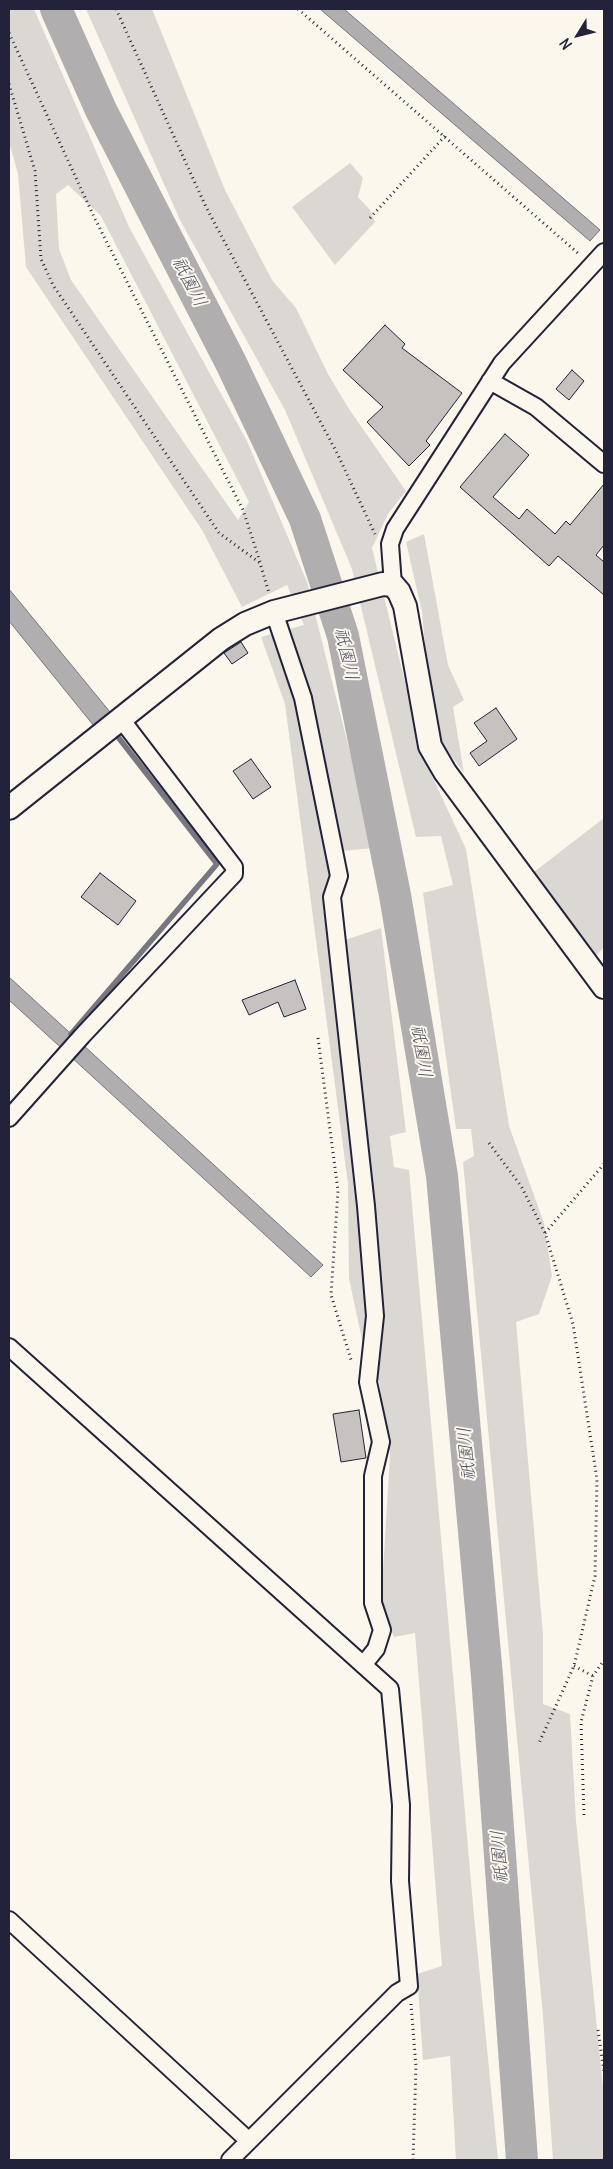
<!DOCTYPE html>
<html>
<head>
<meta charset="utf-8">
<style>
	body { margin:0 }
	#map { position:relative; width:613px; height:2169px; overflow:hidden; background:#fbf7ec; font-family:Delius,sans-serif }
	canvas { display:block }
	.frame { position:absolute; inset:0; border:10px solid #22223b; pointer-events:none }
	.north { position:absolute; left:553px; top:10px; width:50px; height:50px; -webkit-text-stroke:4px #fbf7ec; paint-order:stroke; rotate:234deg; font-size:14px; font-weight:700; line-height:20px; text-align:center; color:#22223b }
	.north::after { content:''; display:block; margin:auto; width:18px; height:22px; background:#22223b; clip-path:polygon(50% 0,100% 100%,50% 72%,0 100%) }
</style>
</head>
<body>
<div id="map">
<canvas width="613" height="2169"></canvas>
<div class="frame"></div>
<div class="north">N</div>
</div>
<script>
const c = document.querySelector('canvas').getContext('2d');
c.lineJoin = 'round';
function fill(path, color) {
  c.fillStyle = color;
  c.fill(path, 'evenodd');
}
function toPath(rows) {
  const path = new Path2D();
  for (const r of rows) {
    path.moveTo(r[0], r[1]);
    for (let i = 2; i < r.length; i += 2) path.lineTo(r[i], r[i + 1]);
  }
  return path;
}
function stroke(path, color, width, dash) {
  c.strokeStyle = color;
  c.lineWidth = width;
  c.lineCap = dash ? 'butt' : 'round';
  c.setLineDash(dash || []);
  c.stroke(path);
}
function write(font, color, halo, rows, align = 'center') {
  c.font = font + ' Delius,"Klee One",sans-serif';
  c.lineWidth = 4;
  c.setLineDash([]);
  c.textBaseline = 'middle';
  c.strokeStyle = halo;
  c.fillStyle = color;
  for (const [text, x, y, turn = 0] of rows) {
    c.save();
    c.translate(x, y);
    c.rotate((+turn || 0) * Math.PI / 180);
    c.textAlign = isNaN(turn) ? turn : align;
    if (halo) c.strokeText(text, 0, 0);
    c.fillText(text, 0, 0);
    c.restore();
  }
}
const green = toPath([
	[9,9,34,9,129,227,247,441,307,582,374,848,331,852,330,945,381,928,406,1132,390,1136,394,1167,409,1170,474,1916,498,2160,456,2160,450,2056,423,2060,417,1974,442,1966,415,1633,394,1637,381,1605,390,1455,379,1381,368,1367,349,1279,348,1184,285,704,261,637,304,625,287,585,242,607,202,530,26,267,18,174,9,142],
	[68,185,101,216,249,502,238,520,71,280,59,249,56,194],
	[86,9,152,9,225,190,272,280,296,308,328,374,349,409,406,491,388,514,372,548,424,759,466,849,509,1126,544,1223,552,1276,539,1314,516,1322,543,1634,543,1704,570,1714,576,1821,604,2097,604,2160,553,2160,543,2016,463,1162,474,1156,471,1129,456,1129,423,893,453,885,441,836,416,837,352,569,285,410,180,220],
	[350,163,363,178,358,197,370,210,375,222,335,265,292,207],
	[424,534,448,665,464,700,453,707,464,773,443,745,430,702,422,612,406,542],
	[604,818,604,947,596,956,534,872]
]);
const water = toPath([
	[320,9,344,9,600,230,590,241,320,9],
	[9,589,110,712,94,726,9,621,9,589],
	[9,977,323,1265,311,1277,9,1000,9,977]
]);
const stream = toPath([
	[71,1034,217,864,118,737]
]);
const river = toPath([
	[56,9,101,110,231,363,305,519,343,636,395,895,442,1176,487,1676,522,2160]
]);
const building = toPath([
	[385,325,405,344,402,348,462,393,426,441,430,445,409,466,367,422,383,407,343,370,385,325],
	[572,370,584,381,569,400,556,389,572,370],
	[505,434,529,455,493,497,519,519,527,509,555,534,566,521,570,525,604,484,604,545,596,555,604,562,604,595,558,556,549,566,460,487,505,434],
	[241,642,248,653,232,664,224,653,241,642],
	[496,708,517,739,479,766,470,753,487,741,474,723,496,708],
	[251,759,271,787,253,799,233,771,251,759],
	[100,873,136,901,118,925,81,897,100,873],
	[295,980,306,1009,284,1017,278,1002,249,1015,242,1000,295,980],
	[359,1410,366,1458,341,1462,333,1414,359,1410]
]);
const path = toPath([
	[116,9,206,207,337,453,375,534],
	[298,9,580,255],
	[9,33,95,219,243,510,260,562],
	[9,84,35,171,41,259,53,285,219,533,260,563,269,593],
	[370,218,445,136],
	[318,1038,338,1191,331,1295,352,1363],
	[489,1143,521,1186,545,1233,573,1324,597,1479,595,1576,574,1666,539,1743],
	[545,1233,604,1164],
	[574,1666,593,1676],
	[584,1815,581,1722,593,1676,604,1660],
	[411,2004,416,2067,413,2160],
	[598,2030,604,2072]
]);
const street = toPath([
	[490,381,536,407,604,464],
	[393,585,390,544,395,529,502,363,604,252],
	[274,612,303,698,339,876,332,897,366,1206,375,1316,368,1382,381,1442,373,1476,373,1603,382,1630,376,1649,363,1665],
	[9,1118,82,1036,234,874,234,867,121,719],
	[9,1347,390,1689,401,1805,400,1881,409,1986,397,1993,230,2160],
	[9,1920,249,2141]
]);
const secondary = toPath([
	[9,808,221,639,245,624,274,612,383,584,393,585,399,592,405,606,430,746,445,772,604,987]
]);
const waterNames = [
	["祇園川",189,282,63],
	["祇園川",346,654,77],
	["祇園川",421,1051,81],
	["祇園川",467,1454,-95],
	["祇園川",500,1857,-94]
];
fill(green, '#dbd8d3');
fill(water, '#b1aeb0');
stroke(water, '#787681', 1);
stroke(stream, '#787681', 5.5);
stroke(river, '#b1aeb0', 32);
fill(building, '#c6c2c0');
stroke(building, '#22223b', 1);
stroke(street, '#22223b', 20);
stroke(secondary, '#22223b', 26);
stroke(path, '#22223b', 3, [1, 4]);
stroke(street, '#fbf7ec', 16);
stroke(secondary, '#fbf7ec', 22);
write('italic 18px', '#545364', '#fbf7ec', waterNames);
</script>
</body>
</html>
